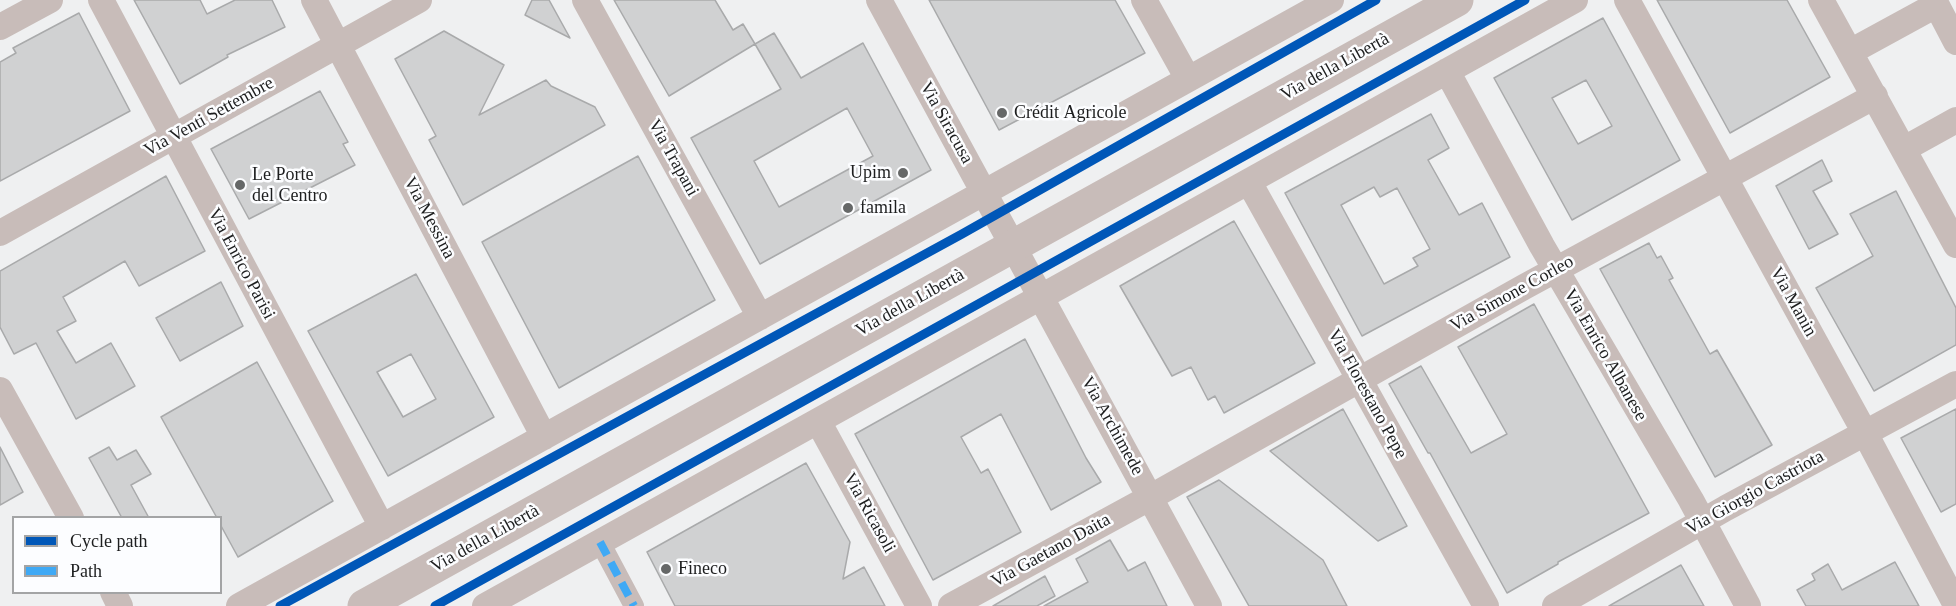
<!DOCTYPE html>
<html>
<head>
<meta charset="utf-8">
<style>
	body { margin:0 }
	#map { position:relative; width:1956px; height:606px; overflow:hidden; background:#eff0f1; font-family:"Times New Roman",serif }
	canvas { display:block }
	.legend { position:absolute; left:12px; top:516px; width:210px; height:78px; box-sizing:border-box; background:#fcfdff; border:2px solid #a3a4a5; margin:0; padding:8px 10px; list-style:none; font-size:18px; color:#1d1e1f }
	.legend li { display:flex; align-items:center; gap:12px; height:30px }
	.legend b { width:30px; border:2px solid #a3a4a5 }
</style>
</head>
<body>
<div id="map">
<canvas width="1956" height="606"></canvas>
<ul class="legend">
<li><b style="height:8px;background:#0057b8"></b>Cycle path</li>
<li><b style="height:8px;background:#3fa9f5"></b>Path</li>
</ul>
</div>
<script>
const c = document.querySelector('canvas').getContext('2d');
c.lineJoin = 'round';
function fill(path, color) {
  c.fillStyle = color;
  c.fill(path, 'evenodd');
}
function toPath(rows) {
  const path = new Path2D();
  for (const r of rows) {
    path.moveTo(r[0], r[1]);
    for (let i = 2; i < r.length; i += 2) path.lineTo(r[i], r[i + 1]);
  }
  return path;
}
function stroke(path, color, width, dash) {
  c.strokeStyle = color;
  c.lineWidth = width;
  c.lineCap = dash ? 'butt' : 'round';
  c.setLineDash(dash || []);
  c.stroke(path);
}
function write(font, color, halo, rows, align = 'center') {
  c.font = font + ' "Times New Roman",serif';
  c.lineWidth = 5;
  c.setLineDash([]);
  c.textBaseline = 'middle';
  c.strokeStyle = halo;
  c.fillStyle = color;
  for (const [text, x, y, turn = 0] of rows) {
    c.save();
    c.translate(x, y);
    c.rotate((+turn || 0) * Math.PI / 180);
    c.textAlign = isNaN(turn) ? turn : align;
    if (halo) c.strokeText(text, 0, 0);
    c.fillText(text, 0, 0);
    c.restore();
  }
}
const building = toPath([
	[134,0,200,0,207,14,235,0,272,0,285,27,227,55,228,57,180,84,134,0],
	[532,0,549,0,570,38,525,15,532,0],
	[614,0,715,0,733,30,743,24,755,44,669,96,614,0],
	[929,0,1115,0,1145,53,999,130,929,0],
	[1657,0,1787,0,1830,77,1730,133,1657,0],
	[79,13,130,111,0,181,0,62,16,53,13,48,79,13],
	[1603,18,1680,160,1572,220,1494,78,1603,18],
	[1586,80,1612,126,1578,144,1552,98,1586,80],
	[444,31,504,65,479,115,546,80,551,86,595,107,605,125,463,205,429,140,436,136,395,59,444,31],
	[774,33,801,78,863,43,931,170,760,264,691,138,781,89,755,44,774,33],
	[847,108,873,156,779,207,754,161,847,108],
	[320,91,348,142,343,144,355,165,249,219,211,149,320,91],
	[1431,114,1449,148,1428,160,1459,215,1482,203,1510,257,1362,336,1285,193,1431,114],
	[1374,187,1380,197,1397,188,1430,249,1413,258,1418,266,1384,284,1341,205,1374,187],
	[638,156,715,300,559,388,482,242,638,156],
	[1822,160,1832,181,1813,191,1838,234,1809,249,1776,186,1822,160],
	[166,176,205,251,139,286,125,261,63,297,76,321,57,331,76,363,111,343,135,386,76,419,36,343,14,354,0,327,0,271,166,176],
	[1896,191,1956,308,1956,345,1874,391,1816,288,1873,256,1850,214,1896,191],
	[1234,221,1315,363,1224,413,1215,396,1208,400,1191,367,1172,376,1120,286,1234,221],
	[1649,243,1657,258,1661,256,1673,278,1669,280,1710,354,1717,350,1772,445,1715,477,1600,269,1649,243],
	[416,274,494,417,388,476,308,331,416,274],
	[411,354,436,399,403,417,377,372,411,354],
	[221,282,243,326,180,361,156,318,221,282],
	[1534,304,1649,513,1558,562,1558,564,1507,593,1430,453,1428,453,1389,384,1421,366,1471,453,1507,434,1458,347,1534,304],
	[1025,339,1086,458,1101,482,1051,510,1001,414,961,437,981,473,988,469,1021,532,933,580,855,434,1025,339],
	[257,362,333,501,238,557,220,524,220,518,217,518,161,417,257,362],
	[1343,409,1407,526,1378,541,1270,451,1343,409],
	[1956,409,1956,504,1941,512,1901,438,1956,409],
	[0,447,23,492,0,505,0,447],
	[109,447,117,460,136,450,151,474,131,485,149,518,122,518,89,458,109,447],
	[806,463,850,542,843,579,864,567,885,606,675,606,647,552,806,463],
	[1219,480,1323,560,1347,606,1249,606,1187,497,1219,480],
	[1110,540,1128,571,1145,562,1167,606,1044,606,1088,582,1076,559,1110,540],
	[1895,562,1919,606,1806,606,1797,590,1815,580,1812,574,1828,564,1842,590,1895,562],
	[1681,565,1704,606,1609,606,1681,565],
	[1045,576,1055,596,1037,606,993,606,1045,576]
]);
const pedestrian = toPath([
	[600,542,634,606]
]);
const minor = toPath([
	[101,0,382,527],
	[314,0,544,437],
	[585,0,760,317],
	[879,0,1209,606],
	[1144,0,1188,79],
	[1627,0,1865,433,1956,605],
	[1821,0,1956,245],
	[1934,0,1956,42],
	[0,27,50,0],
	[1850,52,1936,5],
	[1447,71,1542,246,1691,500,1748,606],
	[1904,149,1956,120],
	[1249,182,1486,606],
	[0,233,419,0],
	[0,390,71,518],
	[818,421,919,606],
	[113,592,120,606],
	[239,606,1331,0],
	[485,606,1575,0],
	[951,606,1151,497,1524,287,1875,96],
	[1555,606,1726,508,1956,384]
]);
const tertiary = toPath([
	[364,606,1457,0]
]);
const quiet = toPath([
	[600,542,634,606]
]);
const cycleway = toPath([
	[280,606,962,234,1376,0],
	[435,606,1525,0]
]);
const markers = [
	[1002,113,6,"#666868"],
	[903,173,6,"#666868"],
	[240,185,6,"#666868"],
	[848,208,6,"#666868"],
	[666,569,6,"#666868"]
];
const streetNames = [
	["Via della Libertà",1335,67,-29],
	["Via Venti Settembre",209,117,-29],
	["Via Siracusa",946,123,61],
	["Via Trapani",673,158,61],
	["Via Messina",429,218,62],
	["Via Enrico Parisi",241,264,62],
	["Via Simone Corleo",1512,294,-29],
	["Via Manin",1793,302,61],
	["Via della Libertà",910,303,-29],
	["Via Enrico Albanese",1605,355,60],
	["Via Florestano Pepe",1367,394,61],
	["Via Archimede",1112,426,61],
	["Via Giorgio Castriota",1755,493,-29],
	["Via Ricasoli",869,513,61],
	["Via della Libertà",485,539,-29],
	["Via Gaetano Daita",1051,551,-29]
];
const poiNames = [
	["Crédit Agricole",1014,113],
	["Upim",891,173,"right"],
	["Le Porte",252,175],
	["del Centro",252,196],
	["famila",860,208],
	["Fineco",678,569]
];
fill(building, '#d0d1d2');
stroke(building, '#a9aaab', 1.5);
stroke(pedestrian, '#c8bcb9', 20);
stroke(minor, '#c8bcb9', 26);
stroke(tertiary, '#c8bcb9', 33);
stroke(quiet, '#3fa9f5', 8, [15, 8]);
stroke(cycleway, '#0057b8', 9);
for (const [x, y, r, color] of markers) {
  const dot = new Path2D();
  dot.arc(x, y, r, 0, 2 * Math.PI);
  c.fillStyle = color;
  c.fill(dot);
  stroke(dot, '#fcfdff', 2);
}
write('18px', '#1d1e1f', '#fcfdff', streetNames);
write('18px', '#1d1e1f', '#fcfdff', poiNames, 'left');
</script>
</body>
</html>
